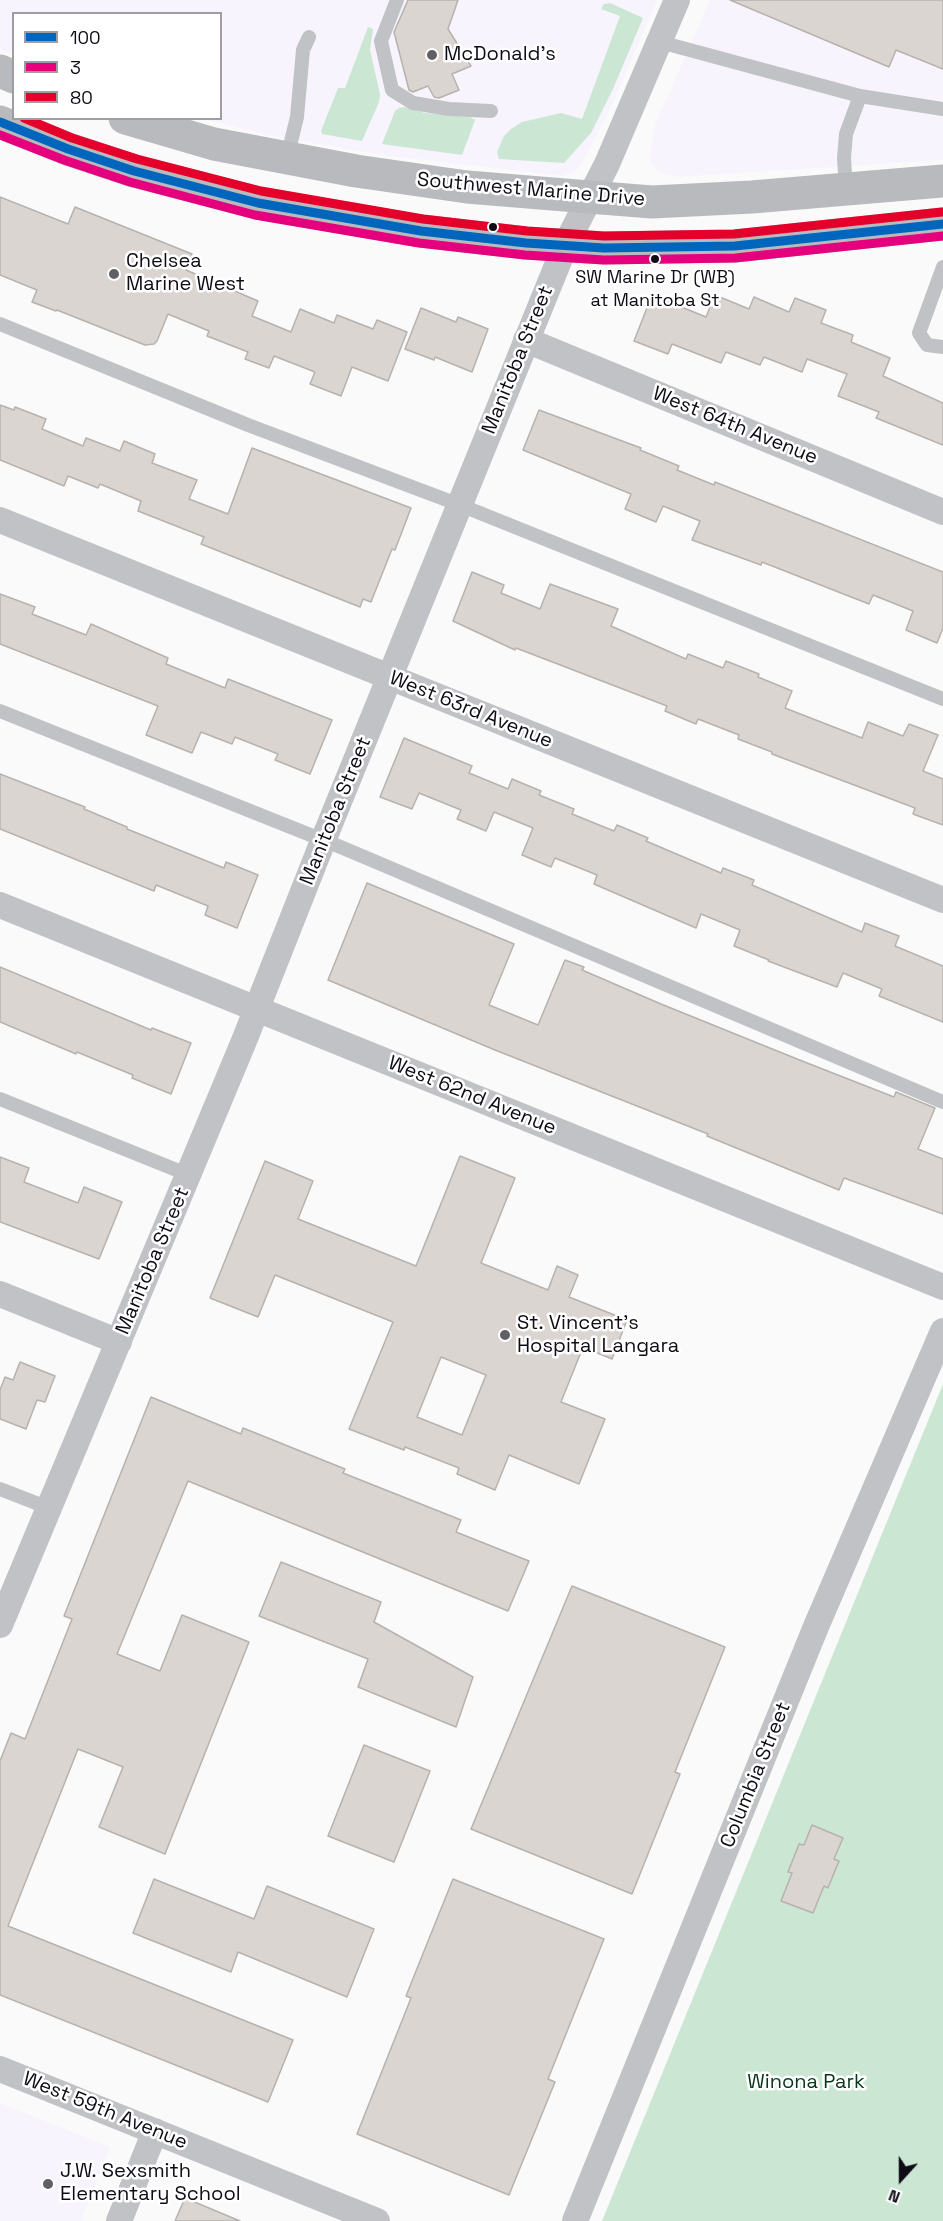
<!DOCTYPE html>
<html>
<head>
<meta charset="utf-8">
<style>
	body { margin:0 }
	#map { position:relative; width:943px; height:2221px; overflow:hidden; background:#fafafa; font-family:"Space Grotesk",sans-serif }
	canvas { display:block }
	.legend { position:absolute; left:12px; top:12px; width:210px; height:108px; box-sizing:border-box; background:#fff; border:2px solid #9f9da2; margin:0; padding:8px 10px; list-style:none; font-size:18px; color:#0f0b16 }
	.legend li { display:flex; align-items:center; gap:12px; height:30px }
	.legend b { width:30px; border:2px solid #9f9da2 }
	.north { position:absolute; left:871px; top:2149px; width:60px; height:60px; -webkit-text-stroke:4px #fff; paint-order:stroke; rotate:201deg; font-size:16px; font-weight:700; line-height:24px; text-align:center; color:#0f0b16 }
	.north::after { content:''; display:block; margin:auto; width:21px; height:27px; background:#0f0b16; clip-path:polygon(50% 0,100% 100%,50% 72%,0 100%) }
</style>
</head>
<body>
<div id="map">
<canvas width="943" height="2221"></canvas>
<ul class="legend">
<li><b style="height:8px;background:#0065bd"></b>100</li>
<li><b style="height:8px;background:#e5007d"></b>3</li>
<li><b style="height:8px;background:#e4002b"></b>80</li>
</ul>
<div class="north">N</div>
</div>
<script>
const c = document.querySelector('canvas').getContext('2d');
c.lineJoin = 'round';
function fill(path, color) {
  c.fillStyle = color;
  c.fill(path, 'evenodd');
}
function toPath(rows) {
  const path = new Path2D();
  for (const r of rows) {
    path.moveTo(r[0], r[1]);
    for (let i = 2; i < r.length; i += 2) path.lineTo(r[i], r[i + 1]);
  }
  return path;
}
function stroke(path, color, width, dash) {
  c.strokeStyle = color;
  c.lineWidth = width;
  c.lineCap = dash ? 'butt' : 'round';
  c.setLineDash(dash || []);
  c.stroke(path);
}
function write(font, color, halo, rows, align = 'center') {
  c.font = font + ' "Space Grotesk",sans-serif';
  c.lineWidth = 5;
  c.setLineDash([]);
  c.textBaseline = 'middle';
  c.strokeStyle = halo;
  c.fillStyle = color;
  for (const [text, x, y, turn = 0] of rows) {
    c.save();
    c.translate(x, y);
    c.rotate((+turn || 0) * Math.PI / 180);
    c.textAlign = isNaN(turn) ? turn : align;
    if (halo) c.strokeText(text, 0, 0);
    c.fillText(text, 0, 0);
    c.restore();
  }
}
const built = toPath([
	[0,0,657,0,614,101,585,158,577,170,563,176,382,155,267,135,206,119,220,118,220,14,14,14,13,55,0,49],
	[710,0,943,0,943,160,676,177,660,173,651,162,650,156,655,125],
	[0,2103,110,2147,81,2221,0,2221]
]);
const green = toPath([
	[610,3,643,18,613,89,591,133,564,163,499,159,497,152,504,136,511,129,522,122,561,113,582,119,620,16,601,9,604,4],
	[368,27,373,29,370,50,380,94,379,102,362,141,322,134,321,131,338,88,345,88],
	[405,107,425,113,470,117,475,120,462,155,382,144,395,111,399,108],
	[943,1384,943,2221,602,2221]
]);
const building = toPath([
	[408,0,458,0,448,29,471,66,452,74,459,90,439,98,434,97,428,86,413,92,409,90,394,32,408,0],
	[730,0,943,0,943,69,896,50,889,67,730,0],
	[0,197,68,224,75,207,192,254,186,270,258,301,252,316,291,332,300,309,334,323,337,315,373,329,377,320,407,332,388,381,352,367,341,396,310,384,315,372,274,356,269,368,245,359,248,352,207,336,209,331,168,314,157,341,154,344,145,345,57,310,56,311,32,302,37,290,0,275,0,197],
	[652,295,706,317,715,295,749,309,754,297,789,312,795,298,826,310,821,323,853,335,851,342,890,358,883,376,943,403,943,445,876,418,879,412,838,396,847,374,807,359,802,372,764,357,760,365,726,352,721,363,672,344,668,354,634,341,652,295],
	[421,308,456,322,458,317,488,329,472,372,435,357,434,360,405,349,421,308],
	[0,405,14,410,15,407,46,419,42,429,83,446,86,438,120,451,124,441,155,454,152,463,197,480,189,499,228,514,252,448,411,508,395,550,392,549,371,602,363,599,360,607,201,544,204,537,138,511,141,501,100,484,98,488,68,476,64,486,0,460,0,405],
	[539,410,641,448,640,450,679,466,677,470,714,485,715,482,943,572,943,628,937,643,906,630,913,611,873,595,869,604,762,562,761,565,692,540,700,521,663,506,656,522,625,509,631,494,523,450,539,410],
	[472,572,504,585,501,593,540,609,550,584,618,609,611,626,686,659,688,654,723,668,726,661,759,674,758,677,792,691,785,708,862,738,868,722,903,736,909,724,938,735,923,771,943,779,943,825,913,814,915,808,772,754,772,752,738,739,739,735,698,719,696,724,665,711,667,706,516,648,515,650,453,621,472,572],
	[0,594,35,607,32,614,86,635,91,624,168,658,166,664,225,688,228,679,332,720,310,774,275,760,278,754,235,737,232,744,201,732,192,753,146,735,158,706,0,644,0,594],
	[404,738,472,766,469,773,508,789,512,779,541,791,539,795,574,809,572,814,614,831,617,825,648,838,646,841,721,873,723,868,754,880,752,885,862,932,865,923,899,936,895,946,943,966,943,1022,879,996,882,989,843,973,837,987,768,961,769,960,734,946,740,930,701,914,696,928,594,884,597,875,555,858,551,867,522,855,533,828,494,812,486,831,457,819,461,810,419,793,412,809,380,797,404,738],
	[0,774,85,807,84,809,127,827,127,829,224,868,226,862,258,875,237,928,205,915,208,906,156,885,154,891,0,829,0,774],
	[367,883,514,944,489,1005,538,1025,565,960,584,967,582,970,661,1004,797,1059,894,1097,896,1092,935,1108,918,1149,943,1159,943,1214,844,1178,839,1190,707,1136,708,1134,495,1050,328,980,367,883],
	[0,967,151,1030,152,1028,191,1043,171,1094,132,1078,133,1075,77,1052,76,1054,0,1022,0,967],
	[460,1156,515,1178,481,1263,548,1290,557,1266,578,1275,569,1297,627,1320,612,1359,583,1347,561,1402,605,1419,579,1484,509,1455,495,1490,457,1474,459,1468,405,1447,404,1450,349,1429,393,1322,275,1275,258,1317,210,1298,265,1161,313,1181,298,1219,416,1266,460,1156],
	[441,1357,486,1375,462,1435,417,1417,441,1357],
	[0,1157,29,1168,24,1182,78,1203,84,1187,122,1202,99,1259,0,1222,0,1157],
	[20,1362,55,1376,45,1402,37,1400,26,1429,0,1419,0,1390,5,1377,13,1380,20,1362],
	[151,1397,241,1434,243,1428,345,1469,343,1473,461,1520,456,1532,529,1561,508,1611,188,1481,117,1654,160,1671,182,1615,249,1642,165,1854,99,1827,123,1767,78,1749,8,1926,293,2040,268,2102,0,1995,0,1761,11,1733,25,1739,72,1619,64,1616,151,1397],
	[281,1562,381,1602,374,1622,473,1677,456,1727,358,1687,368,1659,259,1616,281,1562],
	[572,1586,725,1647,675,1772,680,1774,632,1894,471,1829,572,1586],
	[364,1745,430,1771,394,1862,328,1836,364,1745],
	[812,1825,843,1838,834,1859,839,1861,828,1888,824,1886,813,1913,781,1901,792,1873,788,1872,799,1844,804,1845,812,1825],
	[154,1879,254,1919,267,1886,374,1929,347,1997,238,1952,231,1972,133,1933,154,1879],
	[453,1879,604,1939,548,2079,555,2082,509,2195,357,2134,411,1998,406,1996,453,1879],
	[185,2198,240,2221,175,2221,185,2198]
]);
const lane = toPath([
	[397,0,381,41,392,90,413,103,449,109,491,111],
	[660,42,860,96],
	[287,158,297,117,303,50,309,37],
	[846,190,844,158,846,134,860,96,943,109],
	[943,267,919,333,927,345,943,347],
	[0,324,248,425,460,505,943,699],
	[0,711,343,848,943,1102],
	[0,1099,189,1175],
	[0,1489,49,1508]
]);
const street = toPath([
	[526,340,943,512],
	[0,520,943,900],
	[0,905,943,1287],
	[0,1294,119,1342],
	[0,1625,244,1041,323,841,565,246,607,164,677,0],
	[0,2069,377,2221],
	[119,2221,155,2131],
	[575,2221,815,1629,943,1331]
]);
const primary = toPath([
	[0,71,14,77],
	[125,118,214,144,356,171,467,187,589,197,652,202,752,197,943,181],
	[0,122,68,149,134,171,258,203,421,231,526,243,604,248,735,246,943,224]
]);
const bus1 = toPath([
	[0,122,68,149,134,171,258,203,421,231,526,243,604,248,735,246,943,224]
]);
const bus2 = toPath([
	[0,135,64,160,130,182,255,215,419,243,525,255,604,260,735,258,943,236]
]);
const bus3 = toPath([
	[24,118,72,138,137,159,261,191,423,219,527,231,604,236,734,234,942,212]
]);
const markers = [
	[432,55,6,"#615f66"],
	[493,227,5,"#0f0b16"],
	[655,259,5,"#0f0b16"],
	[114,274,6,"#615f66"],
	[505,1335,6,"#615f66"],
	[48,2184,6,"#615f66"]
];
const busNames = [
	["SW Marine Dr (WB)",655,278],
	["at Manitoba St",655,301]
];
const poiNames = [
	["McDonald's",444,55],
	["Chelsea",126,262],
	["Marine West",126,285],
	["St. Vincent's",517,1324],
	["Hospital Langara",517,1347],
	["J.W. Sexsmith",60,2172],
	["Elementary School",60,2195]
];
const streetNames = [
	["Southwest Marine Drive",531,190,5],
	["Manitoba Street",518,360,-68],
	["West 64th Avenue",735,426,22],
	["West 63rd Avenue",471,710,22],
	["Manitoba Street",336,811,-68],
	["West 62nd Avenue",472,1096,22],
	["Manitoba Street",153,1261,-67],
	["Columbia Street",756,1775,-68],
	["West 59th Avenue",105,2111,22]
];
const parkNames = [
	["Winona Park",806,2083]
];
fill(built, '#f7f4fd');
fill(green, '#cbe7d4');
fill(building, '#dbd5d1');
stroke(building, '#b7b2ae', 1.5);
stroke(lane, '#c0c2c5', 14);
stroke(street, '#c0c2c5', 26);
stroke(primary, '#b8babe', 33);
stroke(bus1, '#0065bd', 9);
stroke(bus2, '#e5007d', 9);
stroke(bus3, '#e4002b', 9);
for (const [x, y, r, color] of markers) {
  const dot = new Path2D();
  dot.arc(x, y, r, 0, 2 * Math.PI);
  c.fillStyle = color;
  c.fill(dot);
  stroke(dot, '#fff', 2);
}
write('18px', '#0f0b16', '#fff', busNames);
write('20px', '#0f0b16', '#fff', poiNames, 'left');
write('20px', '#0f0b16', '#fff', streetNames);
write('20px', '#08361d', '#fff', parkNames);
</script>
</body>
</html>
